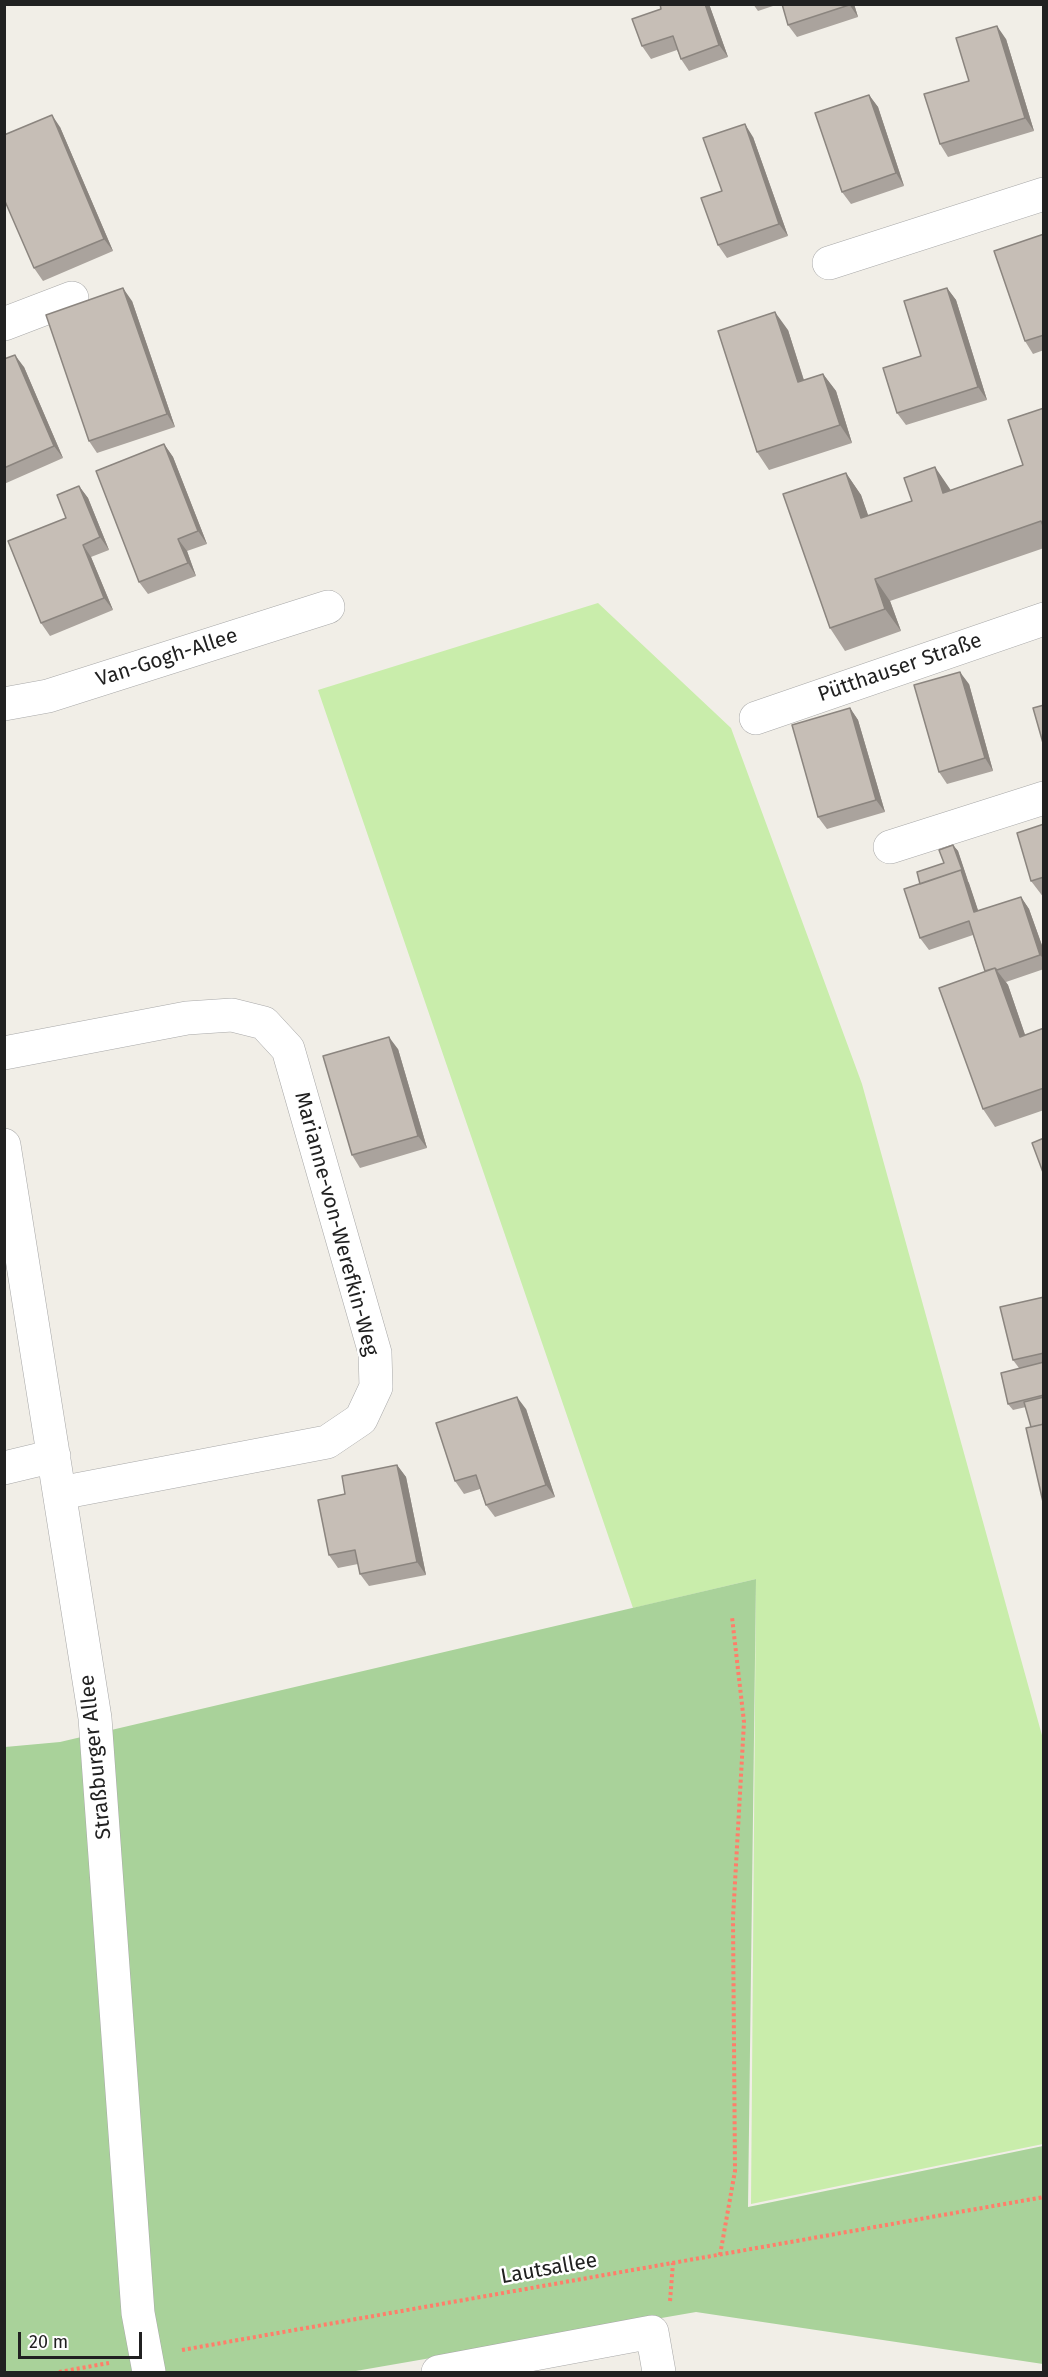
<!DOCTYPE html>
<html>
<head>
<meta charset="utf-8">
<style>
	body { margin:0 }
	#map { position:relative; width:1048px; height:2377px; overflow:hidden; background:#f1eee7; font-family:"Fira Sans",sans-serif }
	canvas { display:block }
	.frame { position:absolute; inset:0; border:6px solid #212121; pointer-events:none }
	.scale { position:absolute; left:18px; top:2332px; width:124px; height:27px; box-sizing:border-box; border:3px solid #212121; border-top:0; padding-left:8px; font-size:18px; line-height:21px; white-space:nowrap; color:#212121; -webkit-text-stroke:4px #fff; paint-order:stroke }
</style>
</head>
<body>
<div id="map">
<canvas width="1048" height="2377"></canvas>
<div class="frame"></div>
<div class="scale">20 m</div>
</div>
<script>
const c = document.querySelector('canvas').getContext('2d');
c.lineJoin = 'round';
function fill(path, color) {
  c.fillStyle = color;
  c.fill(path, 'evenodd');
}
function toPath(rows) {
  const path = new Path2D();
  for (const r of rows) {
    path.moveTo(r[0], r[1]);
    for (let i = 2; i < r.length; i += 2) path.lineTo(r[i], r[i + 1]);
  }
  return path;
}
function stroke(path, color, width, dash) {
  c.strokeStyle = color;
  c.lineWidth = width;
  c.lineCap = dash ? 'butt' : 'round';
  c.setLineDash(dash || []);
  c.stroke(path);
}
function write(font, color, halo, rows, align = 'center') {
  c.font = font + ' "Fira Sans",sans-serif';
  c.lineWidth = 5;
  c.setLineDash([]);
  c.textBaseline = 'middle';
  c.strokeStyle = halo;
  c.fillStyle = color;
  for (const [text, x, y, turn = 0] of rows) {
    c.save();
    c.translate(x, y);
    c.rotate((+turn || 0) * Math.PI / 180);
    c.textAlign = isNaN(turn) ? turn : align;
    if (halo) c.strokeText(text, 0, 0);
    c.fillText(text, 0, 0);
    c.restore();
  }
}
const grass = toPath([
	[598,603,731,728,862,1084,1043,1739,1043,2144,751,2204,756,1579,633,1608,318,690]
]);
const forest = toPath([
	[756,1579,748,2207,1043,2146,1043,2364,696,2312,350,2372,5,2372,5,1747,60,1742]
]);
const path = toPath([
	[720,2255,735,2171,733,1918,744,1722,732,1617],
	[670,2301,673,2263],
	[182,2350,1044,2197],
	[59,2372,109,2363]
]);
const minor = toPath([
	[829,263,1044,194],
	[4,324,72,298],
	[4,704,48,696,328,607],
	[756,718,1044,619],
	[890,847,1044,798],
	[4,1053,187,1018,232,1015,264,1023,288,1049,375,1353,376,1387,361,1419,327,1442,60,1493],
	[4,1145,95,1718,138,2313,149,2372],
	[4,1468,54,1456],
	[438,2372,652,2332,659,2372]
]);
const wall = toPath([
	[660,4,709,4,728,57,689,71,681,59,677,50,651,59,642,46,661,9],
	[753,4,779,4,758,11],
	[782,4,854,4,858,17,797,37,788,25],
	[1006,39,1034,131,948,157,940,144,969,81],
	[869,95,878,107,904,186,851,204,842,192],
	[60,127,113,251,43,281,34,268],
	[753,137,788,236,727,258,718,245],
	[1044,234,1044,350,1033,354,1025,341],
	[947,288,956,300,987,400,906,425,897,413,921,356],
	[132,301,175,427,97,453,89,441],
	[788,330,804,380,823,374,836,391,852,443,769,470,757,452],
	[4,359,24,367,63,458,4,484],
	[1044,408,1044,548,890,601,901,631,845,651,830,628,846,473,861,495,868,516,951,490,1023,465],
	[164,444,173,457,207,544,187,551,196,576,148,594,139,582],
	[79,486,88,498,109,550,91,557,113,610,50,636,41,623,66,518],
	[969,684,993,771,947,784,939,772],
	[850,708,858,720,885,812,827,829,818,817],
	[1044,824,1044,898,1031,881],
	[953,845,958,851,978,911,1021,897,1029,909,1044,951,1044,969,1006,982,1008,985,1025,1035,1044,1028,1044,1110,995,1127,983,1109,985,971,973,935,929,950,920,938,944,863],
	[398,1049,427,1148,360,1168,352,1155],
	[1044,1297,1044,1503,1026,1428,1031,1427,1026,1407,1013,1410,1008,1404,1019,1368,1013,1360],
	[526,1409,555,1497,495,1517,486,1505,480,1489,464,1494,455,1481],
	[397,1465,406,1477,426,1575,369,1586,360,1574,358,1564,338,1568,329,1555,345,1494]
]);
const shadedWall = toPath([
	[705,4,709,4,728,57,719,45],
	[849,4,854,4,858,17],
	[997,26,1006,39,1034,131,1025,118],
	[869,95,878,107,904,186,896,173],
	[52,115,60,127,113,251,104,239],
	[745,124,753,137,788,236,779,224],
	[123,288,132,301,175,427,167,414],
	[947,288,956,300,987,400,978,387],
	[775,312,788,330,810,400,798,382],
	[15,355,24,367,63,458,54,446],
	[823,374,836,391,852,443,840,425],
	[164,444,173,457,207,544,198,531],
	[935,467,950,489,958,515,943,493],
	[846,473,861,495,877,540,861,518],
	[79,486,88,498,109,550,100,537],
	[178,539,187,551,196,576,188,563],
	[83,545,91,557,113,610,104,598],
	[875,579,890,601,901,631,885,609],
	[960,672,969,684,993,771,985,758],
	[850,708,858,720,885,812,876,800],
	[953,845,958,851,968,881,964,875],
	[961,870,969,883,983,925,974,912],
	[1021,897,1029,909,1044,951,1044,959,1040,955],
	[995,968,1008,985,1032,1055,1020,1037],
	[389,1037,398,1049,427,1148,418,1136],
	[517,1397,526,1409,555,1497,546,1485],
	[397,1465,406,1477,426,1575,417,1562]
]);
const building = toPath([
	[660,4,705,4,719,45,681,59,673,36,642,46,632,19,661,9,660,4],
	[782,4,849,4,849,5,788,25,782,4],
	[997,26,1025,118,940,144,924,94,969,81,956,38,997,26],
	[869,95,896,173,842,192,815,113,869,95],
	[52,115,104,239,34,268,4,199,4,135,52,115],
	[745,124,779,224,718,245,701,198,722,191,703,138,745,124],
	[1044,234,1044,335,1025,341,994,251,1044,234],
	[123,288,167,414,89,441,46,315,123,288],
	[947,288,978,387,897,413,883,368,921,356,904,301,947,288],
	[775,312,798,382,823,374,840,425,757,452,718,331,775,312],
	[15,355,54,446,4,468,4,359,15,355],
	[1044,408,1044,528,1041,521,875,579,885,609,830,628,783,494,846,473,861,518,912,501,904,478,935,467,943,493,1023,465,1008,420,1044,408],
	[164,444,198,531,178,539,188,563,139,582,96,471,164,444],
	[79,486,100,537,83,545,104,598,41,623,8,541,66,518,57,495,79,486],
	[960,672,985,758,939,772,914,685,960,672],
	[1044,705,1044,743,1043,743,1033,708,1044,705],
	[850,708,876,800,818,817,792,725,850,708],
	[1044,824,1044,877,1031,881,1017,833,1044,824],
	[953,845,964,875,961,870,920,884,917,872,944,863,939,850,953,845],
	[961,870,974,912,1021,897,1040,955,997,970,995,968,985,971,969,921,920,938,904,889,961,870],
	[995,968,1020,1037,1044,1028,1044,1088,983,1109,939,988,995,968],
	[389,1037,418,1136,352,1155,323,1056,389,1037],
	[1044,1138,1044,1175,1032,1143,1044,1138],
	[1044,1297,1044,1353,1013,1360,1000,1307,1044,1297],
	[1044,1362,1044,1395,1008,1404,1001,1373,1044,1362],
	[517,1397,546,1485,486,1505,476,1475,455,1481,436,1423,517,1397],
	[1044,1397,1044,1424,1031,1427,1024,1402,1044,1397],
	[1044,1424,1044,1502,1043,1502,1026,1428,1044,1424],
	[397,1465,417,1562,360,1574,355,1550,329,1555,318,1500,345,1494,342,1476,397,1465]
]);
const streetNames = [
	["Van-Gogh-Allee",167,658,-18],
	["Pütthauser Straße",900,668,-19],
	["Marianne-von-Werefkin-Weg",336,1224,75],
	["Straßburger Allee",96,1757,-96],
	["Lautsallee",549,2269,-10]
];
fill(grass, '#c9edab');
fill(forest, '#a9d29a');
stroke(minor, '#a8a8a8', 34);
stroke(path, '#ff7e6a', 4, [3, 3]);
stroke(minor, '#fff', 33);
fill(wall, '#aaa39d');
fill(shadedWall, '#8b857f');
fill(building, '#c6beb6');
stroke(building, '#8b857f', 1.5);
write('21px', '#212121', '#fff', streetNames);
</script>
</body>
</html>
